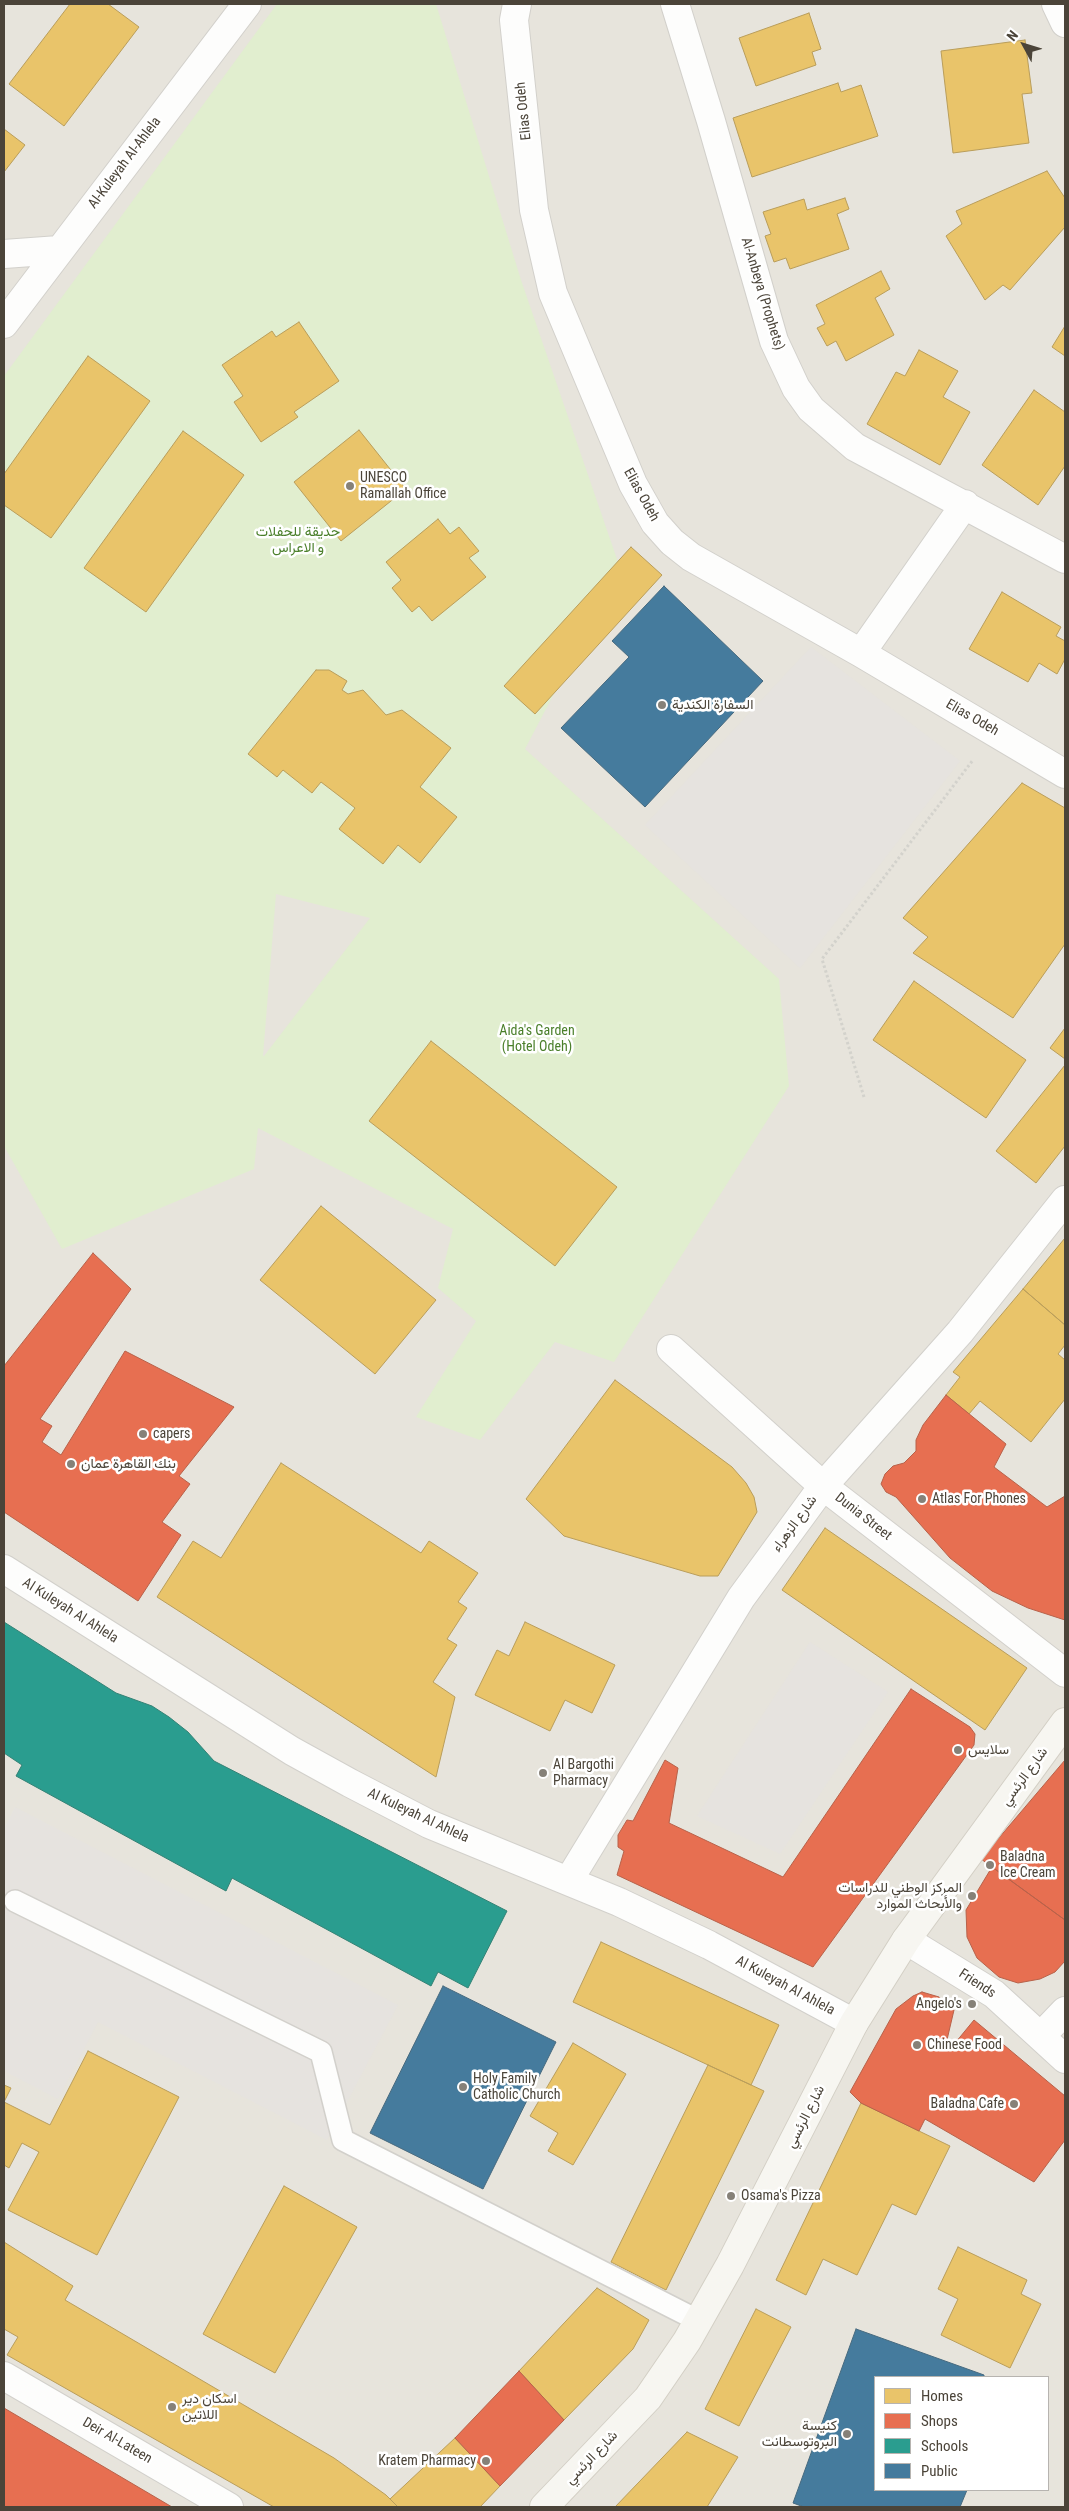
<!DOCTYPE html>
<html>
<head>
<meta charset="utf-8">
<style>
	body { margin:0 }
	#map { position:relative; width:1069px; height:2511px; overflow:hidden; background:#f4f2ee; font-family:"Roboto Condensed",sans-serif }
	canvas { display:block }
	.frame { position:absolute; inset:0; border:5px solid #4b4439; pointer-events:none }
	.legend { position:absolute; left:874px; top:2376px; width:175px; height:115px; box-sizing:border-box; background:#fff; border:1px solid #b7b4b0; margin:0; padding:6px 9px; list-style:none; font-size:15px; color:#4b4439 }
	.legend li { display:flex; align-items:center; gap:10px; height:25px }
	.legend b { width:25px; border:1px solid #b7b4b0 }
	.north { position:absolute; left:999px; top:20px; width:50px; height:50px; -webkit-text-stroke:4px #fff; paint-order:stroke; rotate:309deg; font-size:14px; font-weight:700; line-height:20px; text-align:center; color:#4b4439 }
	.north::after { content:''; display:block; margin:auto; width:18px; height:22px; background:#4b4439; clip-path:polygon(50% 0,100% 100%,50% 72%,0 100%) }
</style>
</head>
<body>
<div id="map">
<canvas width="1069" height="2511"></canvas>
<div class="frame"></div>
<ul class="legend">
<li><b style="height:14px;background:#e9c46a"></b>Homes</li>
<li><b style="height:14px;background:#e76f51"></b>Shops</li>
<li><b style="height:14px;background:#2a9d8f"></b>Schools</li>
<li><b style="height:14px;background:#457b9d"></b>Public</li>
</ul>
<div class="north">N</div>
</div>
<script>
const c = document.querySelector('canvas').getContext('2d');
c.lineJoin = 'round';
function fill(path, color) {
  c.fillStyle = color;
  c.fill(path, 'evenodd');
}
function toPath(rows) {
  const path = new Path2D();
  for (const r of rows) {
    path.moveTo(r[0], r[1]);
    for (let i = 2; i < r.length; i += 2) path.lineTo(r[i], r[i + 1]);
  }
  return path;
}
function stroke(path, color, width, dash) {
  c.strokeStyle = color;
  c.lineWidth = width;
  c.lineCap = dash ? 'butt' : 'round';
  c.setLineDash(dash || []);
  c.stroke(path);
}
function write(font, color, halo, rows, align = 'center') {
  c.font = font + ' "Roboto Condensed",Vazirmatn,sans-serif';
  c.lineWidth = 5;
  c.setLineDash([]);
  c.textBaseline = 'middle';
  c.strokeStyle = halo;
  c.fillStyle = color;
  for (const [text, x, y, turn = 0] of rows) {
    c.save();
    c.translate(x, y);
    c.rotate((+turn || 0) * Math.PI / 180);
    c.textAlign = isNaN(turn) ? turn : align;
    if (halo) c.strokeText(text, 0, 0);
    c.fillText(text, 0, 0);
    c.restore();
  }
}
const residential = toPath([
	[4,4,1065,4,1065,2507,4,2507],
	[875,2377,1048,2377,1048,2490,875,2490]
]);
const green = toPath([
	[277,4,436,4,521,280,620,568,525,749,779,979,789,1086,614,1362,555,1342,480,1440,416,1417,476,1321,438,1288,453,1229,258,1128,254,1169,62,1249,4,1146,4,376],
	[276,894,370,918,264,1056,263,1056]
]);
const parking = toPath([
	[811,647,960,761,800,968,645,825],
	[810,1642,888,1692,780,1854,697,1816],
	[15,1807,398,2005,327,2140,98,2022,58,2099,4,2071,4,1829]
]);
const homes = toPath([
	[70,4,108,4,139,27,64,126,9,84,70,4],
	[809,13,821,49,812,52,816,65,756,86,739,38,809,13],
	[1025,40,1032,93,1022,94,1029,143,953,153,941,51,1025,40],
	[838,83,841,92,861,85,878,136,752,177,733,118,838,83],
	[4,129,25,145,4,172,4,129],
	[1047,171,1065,198,1065,227,1010,290,1003,285,985,300,946,236,962,224,956,211,1047,171],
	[845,198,849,209,837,214,849,249,790,269,786,258,774,262,765,236,771,234,763,212,804,199,807,210,845,198],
	[881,271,890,289,875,298,894,335,846,361,836,341,827,346,817,328,825,324,816,305,881,271],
	[299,322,339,381,294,412,298,417,261,442,234,402,243,396,222,365,272,331,276,337,299,322],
	[1065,326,1065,356,1052,347,1065,326],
	[919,350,958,371,943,397,970,412,940,465,867,424,896,372,905,376,919,350],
	[88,356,150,401,51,538,4,505,4,474,88,356],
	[1034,390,1065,412,1065,466,1038,505,982,465,1034,390],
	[359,430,406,489,341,541,294,482,359,430],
	[183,431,244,475,146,612,84,568,183,431],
	[438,519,450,534,459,527,479,551,469,558,486,577,432,621,419,606,412,612,392,588,401,580,386,562,438,519],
	[631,547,662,575,535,714,504,686,631,547],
	[1002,592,1061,627,1056,636,1065,641,1065,659,1057,674,1039,663,1028,682,969,649,1002,592],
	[316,670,329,670,347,681,342,690,348,694,363,690,386,715,402,710,451,748,420,787,457,817,420,863,398,845,383,864,339,829,355,808,321,782,312,793,283,770,277,777,248,754,316,670],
	[1022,783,1065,808,1065,944,1013,1018,913,953,928,937,903,918,1022,783],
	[914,981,1026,1060,986,1118,873,1040,914,981],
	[1065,1028,1065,1059,1050,1048,1065,1028],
	[431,1041,617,1187,555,1266,369,1121,431,1041],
	[1065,1065,1065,1146,1036,1183,996,1151,1065,1065],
	[321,1206,436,1300,375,1374,260,1280,321,1206],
	[1065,1238,1065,1325,1023,1289,1065,1238],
	[1023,1289,1065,1325,1065,1345,1058,1354,1065,1360,1065,1399,1031,1442,980,1401,969,1414,946,1395,960,1377,953,1372,1023,1289],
	[615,1380,732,1467,746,1483,754,1497,757,1512,718,1576,700,1576,564,1536,526,1499,615,1380],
	[281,1463,421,1553,429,1541,478,1573,458,1602,467,1608,447,1639,457,1645,433,1682,455,1697,436,1777,157,1597,193,1541,221,1558,281,1463],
	[825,1528,1027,1668,985,1730,782,1590,825,1528],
	[525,1622,615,1665,592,1713,565,1700,550,1731,475,1695,497,1650,509,1656,525,1622],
	[601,1942,779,2025,751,2085,573,2002,601,1942],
	[573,2043,626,2074,573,2165,548,2151,558,2133,530,2116,573,2043],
	[88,2051,179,2097,97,2255,8,2210,39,2152,22,2143,9,2168,4,2165,4,2085,11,2088,4,2102,50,2125,88,2051],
	[708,2065,764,2091,666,2290,611,2262,708,2065],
	[861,2103,950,2146,916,2215,892,2204,857,2275,823,2259,806,2295,776,2280,861,2103],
	[284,2186,357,2227,275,2373,203,2334,284,2186],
	[4,2242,73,2286,65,2300,334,2458,386,2495,398,2507,274,2507,7,2355,18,2337,4,2329,4,2242],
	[958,2247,1027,2280,1021,2294,1041,2304,1010,2368,941,2335,958,2299,938,2289,958,2247],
	[597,2288,649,2320,633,2349,564,2420,519,2371,597,2288],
	[756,2309,791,2327,739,2426,705,2409,756,2309],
	[687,2432,738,2457,707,2507,615,2507,687,2432],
	[455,2438,500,2486,480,2507,398,2507,390,2499,455,2438]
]);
const shops = toPath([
	[93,1253,131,1289,40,1419,52,1426,42,1442,61,1455,125,1351,234,1407,179,1476,190,1484,162,1522,181,1535,138,1601,4,1512,4,1366,93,1253],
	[946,1395,1006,1444,994,1467,1047,1507,1065,1496,1065,1620,1028,1608,992,1591,950,1558,896,1497,886,1492,881,1484,885,1474,893,1466,904,1463,916,1451,916,1440,923,1425,946,1395],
	[911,1689,970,1727,975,1734,974,1745,813,1967,617,1875,624,1851,618,1847,618,1835,627,1820,633,1821,665,1760,678,1768,669,1823,783,1877,911,1689],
	[1065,1760,1065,1920,981,1859,1065,1760],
	[992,1867,1065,1920,1065,1961,1055,1972,1040,1979,1018,1983,999,1977,977,1958,967,1937,966,1910,992,1867],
	[922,1992,939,1997,954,2010,946,2044,951,2048,974,2020,1065,2096,1065,2140,1034,2182,925,2119,919,2131,861,2103,850,2092,896,2009,913,1996,922,1992],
	[519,2371,564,2420,500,2486,455,2438,519,2371],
	[4,2408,172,2507,4,2507,4,2408]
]);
const schools = toPath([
	[4,1622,116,1693,152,1706,169,1717,188,1732,214,1761,507,1911,468,1988,438,1972,431,1986,232,1878,226,1891,16,1776,22,1765,4,1753,4,1622]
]);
const public = toPath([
	[664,586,763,681,645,807,561,728,629,657,612,641,664,586],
	[443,1986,556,2042,483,2189,370,2133,443,1986],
	[856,2329,984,2375,984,2377,875,2377,875,2490,967,2490,960,2507,804,2507,793,2503,856,2329]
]);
const path = toPath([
	[864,1097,822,959,973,760]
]);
const service = toPath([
	[15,1901,321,2052,343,2140,699,2321]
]);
const minor = toPath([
	[517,4,514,20,534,210,553,293,633,484,655,523,672,542,691,557,861,653,1065,774],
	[675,4,711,121,774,341,796,388,811,409,855,447,1065,559],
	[1056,4,1065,23],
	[4,254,59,250],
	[4,324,247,4],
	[861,653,965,504],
	[671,1349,823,1486,1065,1673],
	[4,1569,292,1751,350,1783,429,1824,619,1902,709,1945,854,2023],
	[569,1880,741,1598,823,1486,960,1332,1065,1200],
	[906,1940,994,1994,1065,2059],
	[1042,2035,1065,2011],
	[4,2376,229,2507]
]);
const secondary = toPath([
	[544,2507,648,2398,687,2341,730,2265,854,2023,906,1940,1065,1722]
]);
const markers = [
	[350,486,5,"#868178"],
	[662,705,5,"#868178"],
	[143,1434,5,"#868178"],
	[71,1464,5,"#868178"],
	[922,1499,5,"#868178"],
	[958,1750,5,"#868178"],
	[543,1773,5,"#868178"],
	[990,1865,5,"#868178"],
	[972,1896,5,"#868178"],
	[972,2004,5,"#868178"],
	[917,2045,5,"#868178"],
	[463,2087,5,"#868178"],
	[1014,2104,5,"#868178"],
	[731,2196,5,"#868178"],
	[172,2407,5,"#868178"],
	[847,2434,5,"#868178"],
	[486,2461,5,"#868178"]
];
const streetNames = [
	["Elias Odeh",524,111,-96],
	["Al-Kuleyah Al-Ahlela",125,163,-53],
	["Al-Anbeya (Prophets)",762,294,73],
	["Elias Odeh",641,495,61],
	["Elias Odeh",972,718,30],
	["Dunia Street",863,1517,38],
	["شارع الزهراء",795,1524,-54],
	["Al Kuleyah Al Ahlela",70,1611,32],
	["شارع الرئسي",1025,1777,-54],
	["Al Kuleyah Al Ahlela",418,1816,25],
	["Friends",977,1984,33],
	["Al Kuleyah Al Ahlela",785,1986,28],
	["شارع الرئسي",806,2117,-63],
	["Deir Al-Lateen",117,2441,30],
	["شارع الرئسي",592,2458,-46]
];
const poiNames = [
	["UNESCO",360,478],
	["Ramallah Office",360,494],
	["السفارة الكندية",672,705],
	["capers",153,1434],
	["بنك القاهرة عمان",81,1464],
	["Atlas For Phones",932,1499],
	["سلايس",968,1750],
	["Al Bargothi",553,1765],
	["Pharmacy",553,1781],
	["Baladna",1000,1857],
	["Ice Cream",1000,1873],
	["المركز الوطني للدراسات",962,1888,"right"],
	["والأبحاث الموارد",962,1904,"right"],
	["Angelo's",962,2004,"right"],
	["Chinese Food",927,2045],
	["Holy Family",473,2079],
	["Catholic Church",473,2095],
	["Baladna Cafe",1004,2104,"right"],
	["Osama's Pizza",741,2196],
	["اسكان دير",182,2399],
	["اللاتين",182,2415],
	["كنيسة",837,2426,"right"],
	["البروتوسطانت",837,2442,"right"],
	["Kratem Pharmacy",476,2461,"right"]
];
const parkNames = [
	["حديقة للحفلات",298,532],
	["و الاعراس",298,548],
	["Aida's Garden",537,1031],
	["(Hotel Odeh)",537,1047]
];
fill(residential, '#e7e4dc');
fill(green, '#e1eecf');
fill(parking, '#e6e3df');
fill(homes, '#e9c46a');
stroke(homes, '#ba9e5b', 1);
fill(shops, '#e76f51');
stroke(shops, '#b8624a', 1);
fill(schools, '#2a9d8f');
stroke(schools, '#348275', 1);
fill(public, '#457b9d');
stroke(public, '#476a7f', 1);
stroke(service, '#d2d0cb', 24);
stroke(minor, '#d2d0cb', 30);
stroke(secondary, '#d3cfc5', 30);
stroke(path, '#d3d2cc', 3, [2.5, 2.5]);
stroke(service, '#fdfdfc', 21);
stroke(minor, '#fdfdfc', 28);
stroke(secondary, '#f7f6f1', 28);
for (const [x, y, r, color] of markers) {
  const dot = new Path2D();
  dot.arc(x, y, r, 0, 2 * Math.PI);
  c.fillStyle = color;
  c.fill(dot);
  stroke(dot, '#fff', 2);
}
write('14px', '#4b4439', '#fff', streetNames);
write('14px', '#4b4439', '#fff', poiNames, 'left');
write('14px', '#4a7f2a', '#fff', parkNames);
</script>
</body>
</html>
